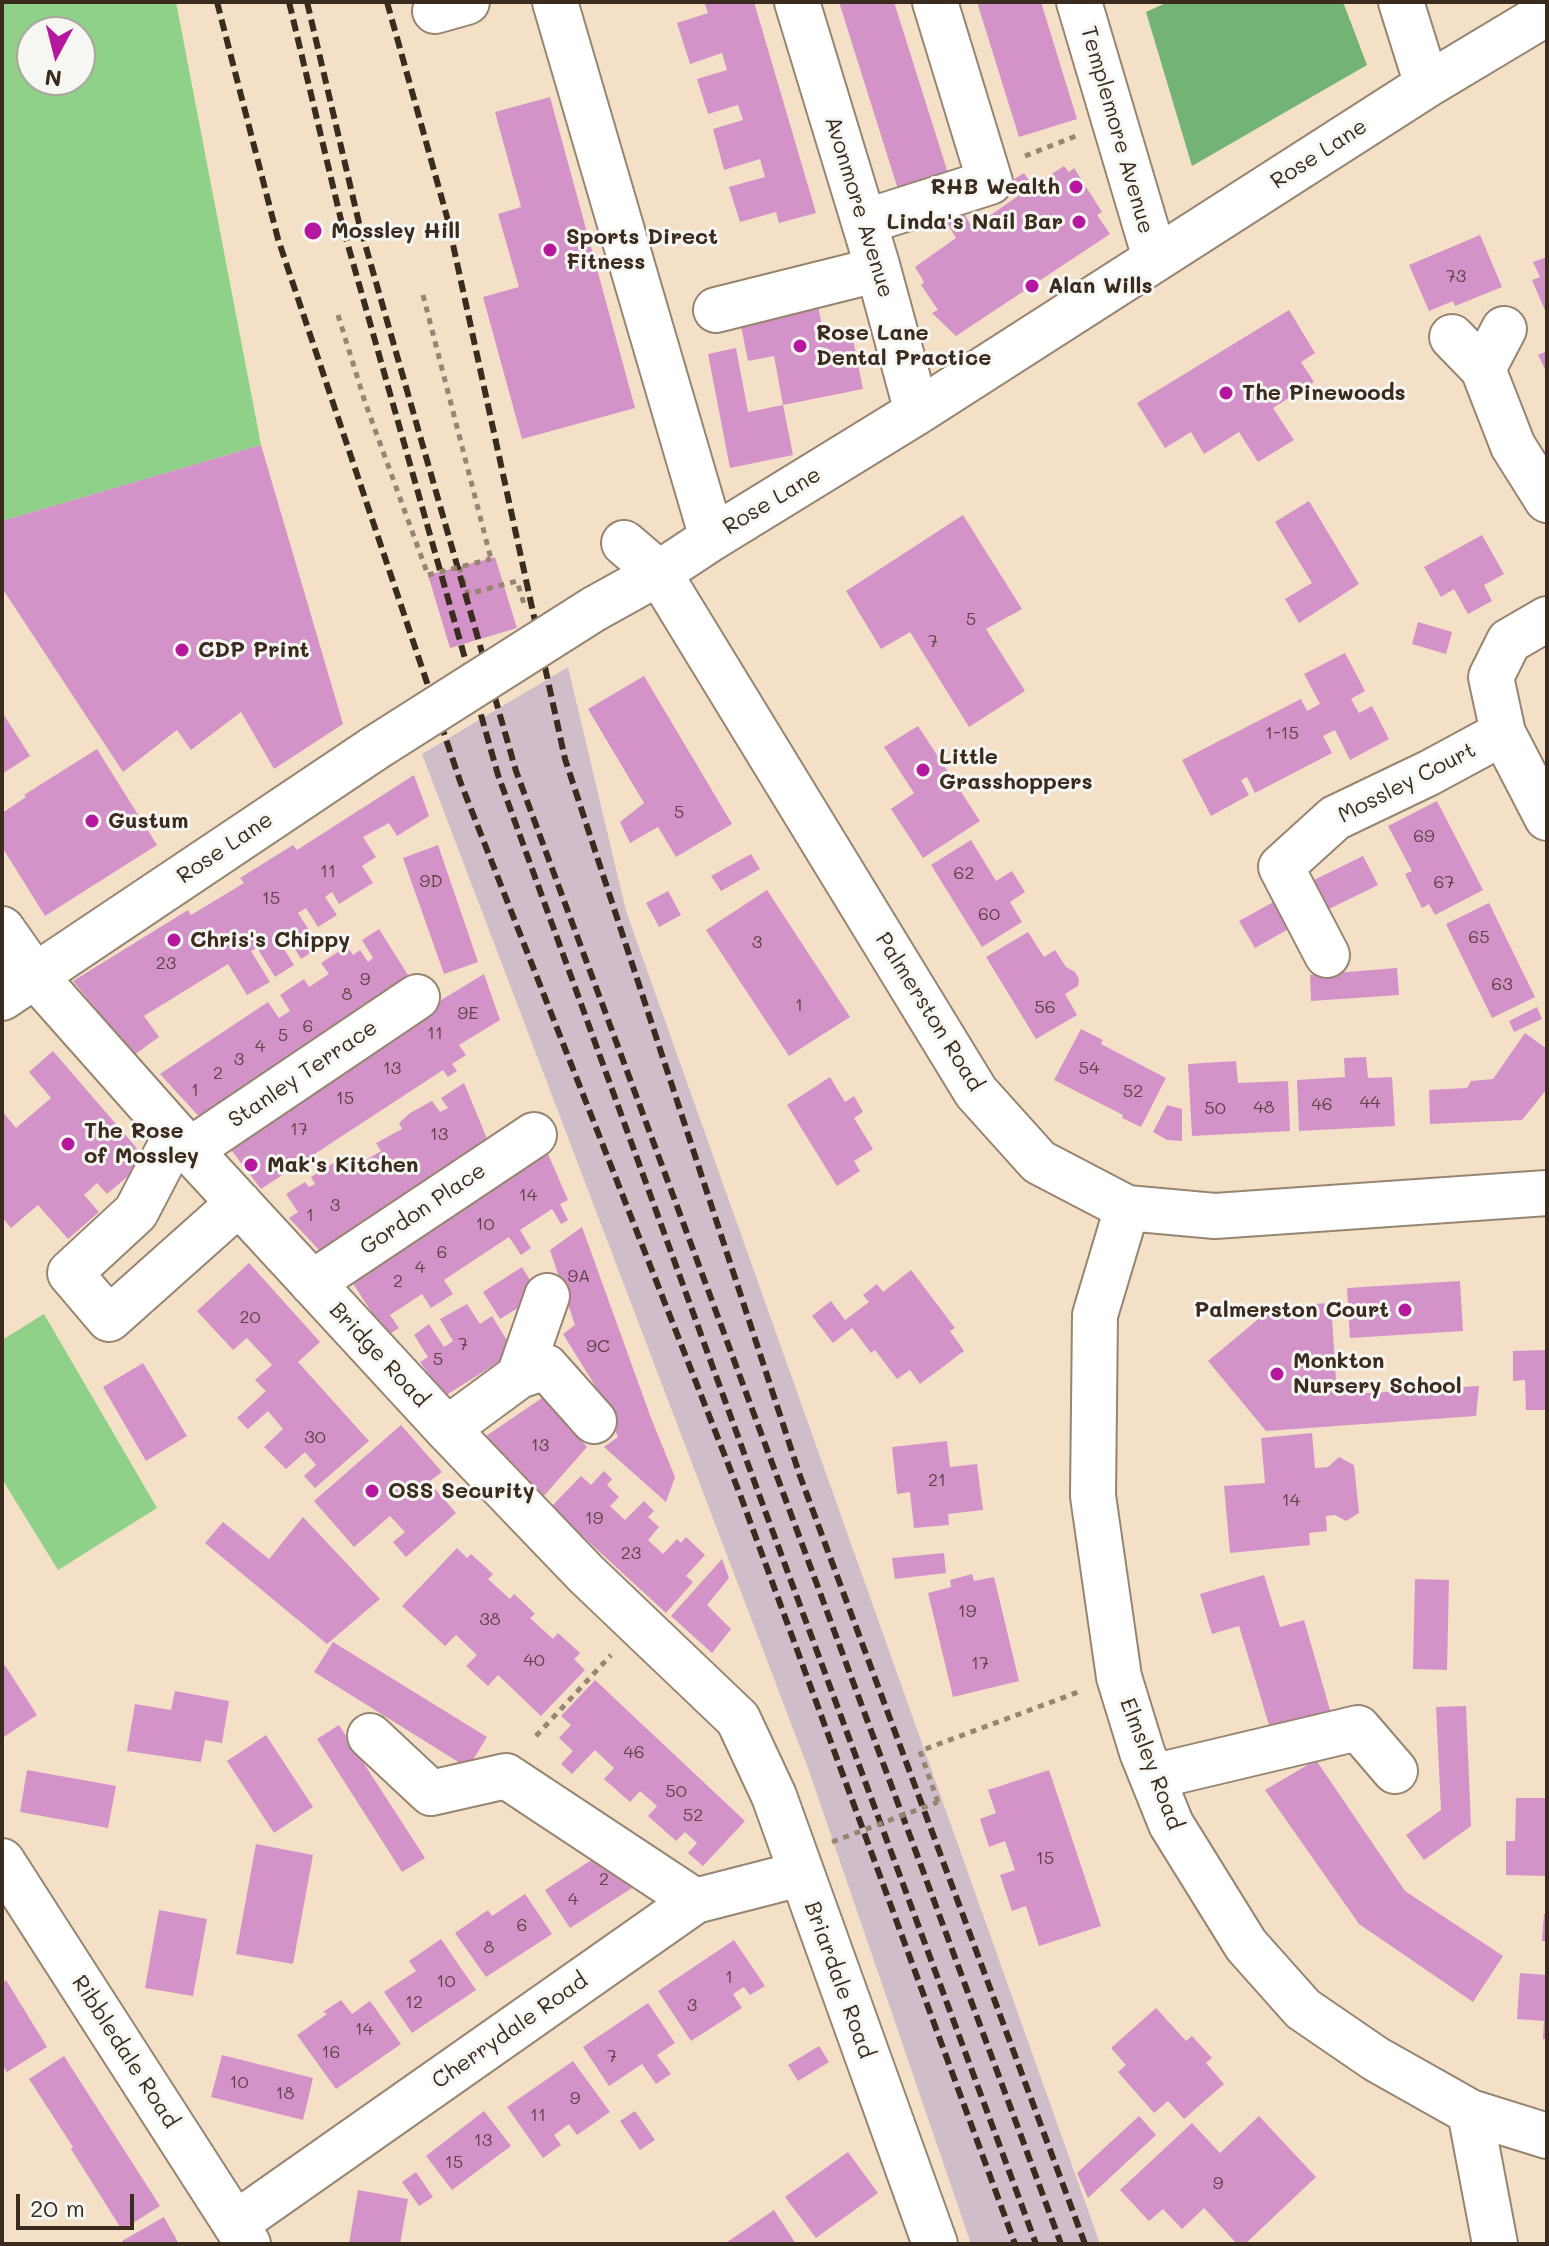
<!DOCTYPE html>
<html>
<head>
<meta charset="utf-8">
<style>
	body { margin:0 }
	#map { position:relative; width:1549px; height:2246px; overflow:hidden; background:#f3e0c7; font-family:Mali,sans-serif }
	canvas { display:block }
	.frame { position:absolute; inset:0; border:4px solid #3b2a1e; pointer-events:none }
	.north { position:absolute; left:16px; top:16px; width:80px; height:80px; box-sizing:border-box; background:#f6f6f2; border:2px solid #aba49d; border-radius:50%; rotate:187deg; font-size:22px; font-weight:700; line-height:32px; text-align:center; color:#3b2a1e }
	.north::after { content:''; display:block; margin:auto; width:28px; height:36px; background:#b5179e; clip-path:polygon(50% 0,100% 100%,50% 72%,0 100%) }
	.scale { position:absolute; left:16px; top:2194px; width:118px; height:36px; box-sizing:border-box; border:4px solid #3b2a1e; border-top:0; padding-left:10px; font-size:24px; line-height:28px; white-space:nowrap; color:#3b2a1e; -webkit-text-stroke:6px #f6f6f2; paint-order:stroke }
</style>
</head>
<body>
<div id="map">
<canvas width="1549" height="2246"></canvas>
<div class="frame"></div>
<div class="north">N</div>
<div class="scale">20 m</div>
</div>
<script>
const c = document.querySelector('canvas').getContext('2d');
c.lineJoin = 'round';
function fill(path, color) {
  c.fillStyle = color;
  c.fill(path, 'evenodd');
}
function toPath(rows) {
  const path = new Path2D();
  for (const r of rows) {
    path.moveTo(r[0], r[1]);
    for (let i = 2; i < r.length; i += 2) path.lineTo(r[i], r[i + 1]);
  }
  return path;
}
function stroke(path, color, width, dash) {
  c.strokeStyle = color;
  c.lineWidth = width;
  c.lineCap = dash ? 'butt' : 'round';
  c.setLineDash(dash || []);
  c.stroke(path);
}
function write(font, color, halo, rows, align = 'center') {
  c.font = font + ' Mali,sans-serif';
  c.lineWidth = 6;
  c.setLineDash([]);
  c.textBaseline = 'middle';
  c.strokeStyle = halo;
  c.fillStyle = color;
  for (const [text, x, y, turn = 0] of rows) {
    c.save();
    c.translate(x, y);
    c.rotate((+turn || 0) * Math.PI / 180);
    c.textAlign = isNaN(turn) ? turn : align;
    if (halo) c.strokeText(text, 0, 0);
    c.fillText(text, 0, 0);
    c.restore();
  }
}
const industrial = toPath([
	[568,667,626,911,1100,2244,971,2244,808,1768,422,754]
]);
const green = toPath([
	[2,2,176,2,261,445,2,521],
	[32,32,80,32,80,80,32,80],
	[44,1314,157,1508,58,1570,2,1479,2,1340]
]);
const forest = toPath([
	[1168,2,1343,2,1367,65,1192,166,1146,12]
]);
const building = toPath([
	[704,2,754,2,816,213,779,223,776,212,740,222,729,187,765,177,760,159,724,170,713,129,743,120,738,105,708,114,697,79,727,70,722,53,690,64,677,23,708,13],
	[839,2,894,2,952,186,902,202],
	[977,2,1041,2,1077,119,1019,137],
	[550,97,635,408,522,439,483,297,519,287,498,214,521,207,495,112],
	[1064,166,1069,172,1074,168,1102,212,1097,215,1110,234,956,336,932,313,938,310,921,285,924,282,915,267,956,238,947,223,964,213,972,228,1018,196,1008,183,1024,173,1033,186],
	[1480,235,1502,287,1455,306,1453,301,1429,311,1409,265],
	[1547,257,1547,315,1532,280,1540,277,1533,262],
	[817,301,824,335,851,330,863,389,783,405,774,356,748,361,739,316],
	[1289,310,1315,353,1301,362,1314,382,1273,408,1294,440,1258,462,1239,432,1204,454,1191,432,1165,448,1137,403],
	[736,348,748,412,783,405,793,455,730,468,708,354],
	[1547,351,1547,373,1538,355],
	[261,445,343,724,274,769,241,712,191,750,177,730,123,772,2,588,2,521],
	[1309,501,1359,584,1299,623,1285,599,1312,583,1275,522],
	[963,515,1022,609,986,629,1025,691,969,727,910,632,881,649,846,591],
	[1482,535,1504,574,1484,585,1492,601,1468,614,1454,589,1441,597,1424,567],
	[495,557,517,628,450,648,428,575],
	[1418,622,1452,632,1446,654,1412,644],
	[1345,653,1365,691,1351,699,1359,713,1372,706,1389,739,1350,760,1335,730,1323,736,1332,753,1255,793,1247,777,1241,780,1249,795,1211,816,1182,760,1301,699,1307,711,1320,704,1304,674],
	[644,676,732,824,676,857,658,827,630,843,620,822,644,803,588,709],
	[2,712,30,756,2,774],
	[918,726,980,821,923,858,891,809,914,793,884,747],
	[97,749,157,845,45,916,2,847,2,813,26,797,24,795],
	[414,775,429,816,397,836,389,823,363,837,376,857,362,866,373,883,339,904,332,892,325,897,337,915,318,927,306,908,298,913,320,947,301,959,284,931,276,936,294,965,275,977,257,948,251,951,270,982,247,995,228,964,144,1016,159,1037,134,1055,73,981,188,910,191,915,244,883,240,878,293,845,297,850],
	[1437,801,1483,890,1435,915,1429,904,1422,908,1405,874,1412,871,1388,826],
	[971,840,996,881,1012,871,1025,892,1010,902,1022,922,982,947,931,865],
	[438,845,478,962,444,974,403,858],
	[751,854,760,869,721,891,711,876],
	[1363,856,1378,885,1329,909,1314,880],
	[767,890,850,1017,789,1056,706,930],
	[668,891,681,915,659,927,646,903],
	[1277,900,1292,927,1255,948,1239,921],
	[1489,903,1535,997,1492,1018,1446,924],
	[379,929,413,983,203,1121,160,1074,268,1002,279,1018,290,1011,280,995,304,979,309,987,329,974,321,963,347,946,353,955,360,950,368,962,373,958,362,940],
	[1028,932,1044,957,1055,950,1066,967,1075,972,1079,979,1078,986,1065,994,1077,1015,1036,1039,986,957],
	[1397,968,1399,995,1311,1001,1310,975],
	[484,974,500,1020,459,1045,466,1055,452,1064,457,1071,448,1077,443,1070,261,1189,225,1142,433,1005],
	[1537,1007,1542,1019,1514,1032,1509,1021],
	[1081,1029,1103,1040,1101,1044,1166,1078,1141,1127,1122,1118,1123,1115,1054,1080],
	[1525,1033,1547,1049,1547,1089,1522,1120,1430,1124,1429,1090,1467,1088,1471,1081,1493,1079],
	[53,1051,147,1160,107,1194,97,1183,84,1195,99,1212,68,1239,38,1205,11,1228,2,1217,2,1111,16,1128,51,1098,29,1072],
	[1366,1057,1368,1078,1392,1077,1395,1126,1299,1131,1297,1080,1345,1077,1344,1058],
	[1236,1061,1238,1083,1288,1081,1290,1131,1192,1136,1188,1064],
	[830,1077,845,1102,854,1096,863,1112,854,1118,873,1149,854,1161,860,1171,837,1186,787,1105],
	[464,1083,488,1141,320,1251,289,1218,298,1212,286,1194,305,1182,309,1187,315,1184,311,1177,348,1154,355,1167,381,1151,376,1143,402,1129,399,1123,410,1113,432,1101,440,1112,448,1108,441,1098],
	[1167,1105,1182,1109,1182,1141,1167,1140,1153,1132],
	[548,1154,568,1200,560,1204,568,1220,561,1224,552,1209,520,1230,531,1248,521,1255,509,1237,444,1280,453,1294,431,1308,422,1294,390,1315,399,1328,387,1336,352,1282],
	[582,1227,651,1418,675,1477,666,1502,604,1447,618,1437,594,1384,563,1334,575,1325,550,1250],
	[249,1263,320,1342,298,1362,369,1441,315,1488,304,1476,316,1465,305,1452,286,1469,264,1447,283,1429,268,1411,248,1429,237,1418,266,1391,255,1380,272,1365,247,1338,233,1350,197,1311],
	[522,1267,539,1295,500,1319,483,1292],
	[911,1270,955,1328,950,1331,964,1351,920,1384,910,1370,897,1379,875,1350,871,1353,852,1328,833,1343,812,1316,831,1301,845,1320,869,1302,863,1295,877,1284,883,1292],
	[1460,1281,1463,1331,1350,1338,1347,1288],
	[1331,1303,1337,1395,1479,1386,1476,1416,1266,1431,1208,1361,1274,1306],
	[467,1304,480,1324,492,1316,514,1352,445,1396,420,1362,428,1357,414,1335,429,1324,444,1347,453,1341,440,1319],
	[1547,1350,1547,1410,1526,1410,1525,1380,1513,1381,1513,1351],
	[143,1363,187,1436,146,1461,103,1387],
	[545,1396,587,1447,543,1497,523,1478,486,1436],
	[401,1425,442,1472,429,1482,456,1513,406,1557,393,1542,405,1532,390,1516,354,1547,314,1501],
	[1312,1433,1315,1468,1328,1467,1339,1457,1354,1465,1359,1513,1346,1521,1335,1515,1326,1516,1327,1531,1309,1533,1310,1545,1230,1553,1224,1486,1265,1483,1261,1438],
	[947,1441,950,1467,977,1464,983,1510,948,1514,949,1525,914,1528,910,1492,897,1494,892,1447],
	[604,1471,612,1479,607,1485,619,1497,610,1506,625,1520,644,1501,654,1511,648,1517,659,1527,648,1540,663,1554,677,1539,681,1543,686,1537,705,1555,686,1576,693,1582,666,1613,551,1507,581,1476,591,1485],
	[303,1517,380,1599,327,1644,205,1543,223,1522,269,1559],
	[457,1548,467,1558,471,1554,493,1574,488,1579,510,1599,514,1594,525,1604,535,1614,530,1618,553,1639,558,1633,580,1653,574,1659,585,1670,541,1716,498,1675,488,1686,466,1666,477,1655,456,1635,445,1646,402,1606],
	[944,1553,946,1573,895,1579,892,1558],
	[722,1559,729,1578,707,1605,731,1629,712,1653,671,1616],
	[972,1574,974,1581,994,1577,1019,1681,953,1697,928,1593,951,1587,950,1580],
	[1264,1575,1280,1627,1304,1620,1332,1717,1272,1735,1239,1626,1212,1634,1200,1594],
	[1415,1579,1449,1580,1447,1670,1413,1669],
	[333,1642,487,1737,468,1768,314,1672],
	[2,1661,37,1715,2,1738],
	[595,1680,745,1821,703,1866,688,1853,697,1843,685,1832,676,1841,648,1816,657,1806,640,1791,630,1802,604,1779,614,1768,595,1750,572,1774,561,1764,573,1751,559,1738,571,1725,561,1716],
	[175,1691,229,1701,222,1743,205,1740,201,1762,127,1751,135,1704,171,1710],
	[1466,1706,1471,1826,1424,1860,1406,1835,1441,1810,1436,1707],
	[339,1725,425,1858,402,1872,317,1739],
	[266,1735,313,1807,274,1833,227,1761],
	[1316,1760,1405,1891,1503,1956,1473,2002,1359,1924,1265,1790],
	[27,1770,116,1786,108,1828,20,1812],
	[1049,1770,1101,1926,1039,1946,1026,1906,1012,1911,1000,1875,1015,1870,1005,1841,989,1847,980,1819,996,1813,988,1790],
	[1516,1798,1547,1798,1547,1876,1506,1875,1506,1841,1515,1841],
	[256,1844,313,1855,293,1964,236,1954],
	[607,1850,632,1888,570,1928,545,1890],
	[525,1894,552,1934,486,1977,455,1933,488,1910,492,1916],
	[159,1910,207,1919,193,1996,145,1988],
	[1544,1914,1547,1914,1547,1941,1542,1941],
	[441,1939,476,1990,412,2033,384,1992,416,1971,409,1961],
	[734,1940,765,1986,750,1995,744,1987,733,1994,742,2008,691,2041,658,1991],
	[1520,1973,1547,1975,1547,2039,1543,2039,1544,2021,1517,2019],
	[6,1980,47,2047,7,2072,2,2065,2,1983],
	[341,2000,352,2014,370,2001,401,2044,336,2089,297,2035,327,2014,323,2012],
	[648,2003,675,2043,657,2055,671,2074,656,2084,642,2064,609,2086,583,2047],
	[1156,2008,1186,2041,1192,2036,1212,2058,1206,2063,1224,2084,1184,2119,1168,2101,1154,2113,1118,2072,1126,2065,1111,2048],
	[819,2046,829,2062,798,2081,788,2065],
	[222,2055,313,2078,303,2120,211,2097],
	[64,2056,160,2206,122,2230,71,2149,73,2147,29,2079],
	[573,2061,610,2112,577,2135,569,2124,554,2135,561,2145,543,2158,507,2107],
	[484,2111,511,2146,452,2190,426,2156],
	[635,2111,655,2140,640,2150,620,2121],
	[1139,2116,1156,2135,1088,2198,1077,2173],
	[1259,2116,1316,2177,1245,2244,1237,2244,1204,2208,1182,2229,1163,2209,1149,2221,1120,2190,1192,2123,1220,2153],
	[848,2152,878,2193,816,2238,785,2197],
	[416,2172,433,2197,419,2206,402,2182],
	[358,2190,408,2199,400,2244,349,2244],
	[774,2210,796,2244,724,2244,742,2232],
	[164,2217,179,2244,124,2244,122,2241]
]);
const path = toPath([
	[1025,156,1076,136],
	[423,295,491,559],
	[338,315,365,402,428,575],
	[459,567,468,594,517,581,524,604],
	[536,1736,611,1655],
	[938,1802,920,1751,1081,1691]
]);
const minor = toPath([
	[555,2,712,538],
	[797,2,877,265,917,412],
	[1079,2,1155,258],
	[1401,2,1427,85],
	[435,11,467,2],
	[864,222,990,182,935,2],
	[716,310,856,275,877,265],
	[1452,337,1483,369,1513,446,1547,500],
	[1483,369,1504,329],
	[624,543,659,573,976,1092,1039,1162,1127,1208,1215,1216,1547,1193],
	[594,609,659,573,712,538,917,412,1427,85,1547,13],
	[1547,619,1509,641,1491,677,1503,733,1547,818],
	[2,929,35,976,176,1135,447,1429,586,1574,738,1719,774,1796,935,2244],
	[1327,955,1281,867,1335,818,1429,773,1503,733],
	[2,998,375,748],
	[176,1135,136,1212,70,1273,109,1319,239,1203],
	[190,1150,417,997],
	[1127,1208,1095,1315,1093,1496,1119,1677,1142,1752,1171,1824,1246,1945,1303,2009,1376,2059,1470,2112,1547,2136],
	[312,1283,534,1135],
	[519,1376,546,1367,594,1421],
	[447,1429,519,1376,547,1296],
	[370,1736,431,1793,506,1776,695,1901],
	[1152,1777,1358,1728,1395,1771],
	[2,1861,248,2244],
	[1470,2112,1495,2244],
	[235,2224,695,1901,800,1874]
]);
const rail = toPath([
	[217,2,278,239,460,781,741,1497,1015,2244],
	[289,2,342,224,498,775,757,1489,1036,2244],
	[307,2,359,223,516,771,1061,2244],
	[387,2,447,217,565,759,800,1476,1085,2244]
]);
const pathBridge = toPath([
	[428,575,491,559],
	[832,1842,938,1802]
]);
const minorBridge = toPath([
	[375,748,594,609]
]);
const markers = [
	[1076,187,8,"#b5179e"],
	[1079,222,8,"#b5179e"],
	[313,231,10,"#b5179e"],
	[550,250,8,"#b5179e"],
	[1032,286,8,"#b5179e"],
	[800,346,8,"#b5179e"],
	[1226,393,8,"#b5179e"],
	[182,650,8,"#b5179e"],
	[923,770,8,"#b5179e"],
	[92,821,8,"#b5179e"],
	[174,940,8,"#b5179e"],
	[68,1144,8,"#b5179e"],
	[251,1165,8,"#b5179e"],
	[1405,1310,8,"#b5179e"],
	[1277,1374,8,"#b5179e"],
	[372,1491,8,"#b5179e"]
];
const numberNames = [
	["73",1456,276],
	["5",971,619],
	["7",933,641],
	["1-15",1282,733],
	["5",679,812],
	["69",1424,836],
	["11",328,871],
	["62",964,873],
	["9D",431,881],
	["67",1444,882],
	["15",271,898],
	["60",989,914],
	["65",1479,937],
	["3",757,942],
	["23",166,963],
	["9",365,979],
	["63",1502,984],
	["8",347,994],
	["1",799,1005],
	["56",1045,1007],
	["9E",468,1013],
	["6",308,1026],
	["11",435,1033],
	["5",283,1035],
	["4",260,1046],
	["3",239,1059],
	["13",392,1068],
	["54",1089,1068],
	["2",218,1073],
	["1",195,1090],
	["52",1133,1091],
	["15",345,1098],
	["44",1370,1102],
	["46",1322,1104],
	["48",1264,1107],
	["50",1215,1108],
	["17",299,1129],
	["13",439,1134],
	["14",528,1195],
	["3",335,1205],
	["1",310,1215],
	["10",485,1224],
	["6",442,1252],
	["4",420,1267],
	["9A",579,1276],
	["2",398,1281],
	["20",250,1317],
	["7",463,1344],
	["9C",598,1346],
	["5",438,1359],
	["30",315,1437],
	["13",540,1445],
	["21",937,1480],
	["14",1291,1500],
	["19",594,1518],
	["23",631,1553],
	["19",967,1611],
	["38",490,1619],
	["40",534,1660],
	["17",980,1663],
	["46",634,1752],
	["50",676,1791],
	["52",693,1815],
	["15",1045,1858],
	["2",604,1879],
	["4",573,1899],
	["6",522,1925],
	["8",489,1947],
	["1",729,1977],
	["10",446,1981],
	["12",414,2002],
	["3",692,2005],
	["14",364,2029],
	["16",331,2052],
	["7",612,2056],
	["10",239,2082],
	["18",285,2093],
	["9",575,2098],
	["11",538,2115],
	["13",483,2140],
	["15",454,2162],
	["9",1218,2183]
];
const streetNames = [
	["Templemore Avenue",1117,130,74],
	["Rose Lane",1319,154,-33],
	["Avonmore Avenue",859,207,73],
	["Rose Lane",772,501,-31],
	["Mossley Court",1407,783,-27],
	["Rose Lane",225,848,-34],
	["Palmerston Road",929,1012,58],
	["Stanley Terrace",303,1074,-34],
	["Gordon Place",423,1209,-34],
	["Bridge Road",379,1355,47],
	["Elmsley Road",1151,1764,69],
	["Briardale Road",839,1980,70],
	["Cherrydale Road",510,2031,-35],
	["Ribbledale Road",125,2052,57]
];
const poiNames = [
	["RHB Wealth",1060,187,"right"],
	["Linda's Nail Bar",1063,222,"right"],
	["Mossley Hill",331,231],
	["Sports Direct",566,237],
	["Fitness",566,262],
	["Alan Wills",1048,286],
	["Rose Lane",816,333],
	["Dental Practice",816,358],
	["The Pinewoods",1242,393],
	["CDP Print",198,650],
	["Little",939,757],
	["Grasshoppers",939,782],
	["Gustum",108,821],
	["Chris's Chippy",190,940],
	["The Rose",84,1131],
	["of Mossley",84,1156],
	["Mak's Kitchen",267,1165],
	["Palmerston Court",1389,1310,"right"],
	["Monkton",1293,1361],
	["Nursery School",1293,1386],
	["OSS Security",388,1491]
];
fill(industrial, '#d1bdca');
fill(green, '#8fd189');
fill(forest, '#73b375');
fill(building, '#d493c8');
stroke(minor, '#978572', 48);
stroke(path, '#978572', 5, [6, 6]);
stroke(minor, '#fff', 44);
stroke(rail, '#3b2a1e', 6, [12, 6]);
stroke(minorBridge, '#978572', 48, []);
stroke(pathBridge, '#978572', 5, [6, 6]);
stroke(minorBridge, '#fff', 44);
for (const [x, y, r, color] of markers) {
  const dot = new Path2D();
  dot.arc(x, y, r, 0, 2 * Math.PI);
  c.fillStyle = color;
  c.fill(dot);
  stroke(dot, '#f6f6f2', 3);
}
write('18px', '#614448', null, numberNames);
write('22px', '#3b2a1e', '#f6f6f2', streetNames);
write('bold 22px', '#3b2a1e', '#f6f6f2', poiNames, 'left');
</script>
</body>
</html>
